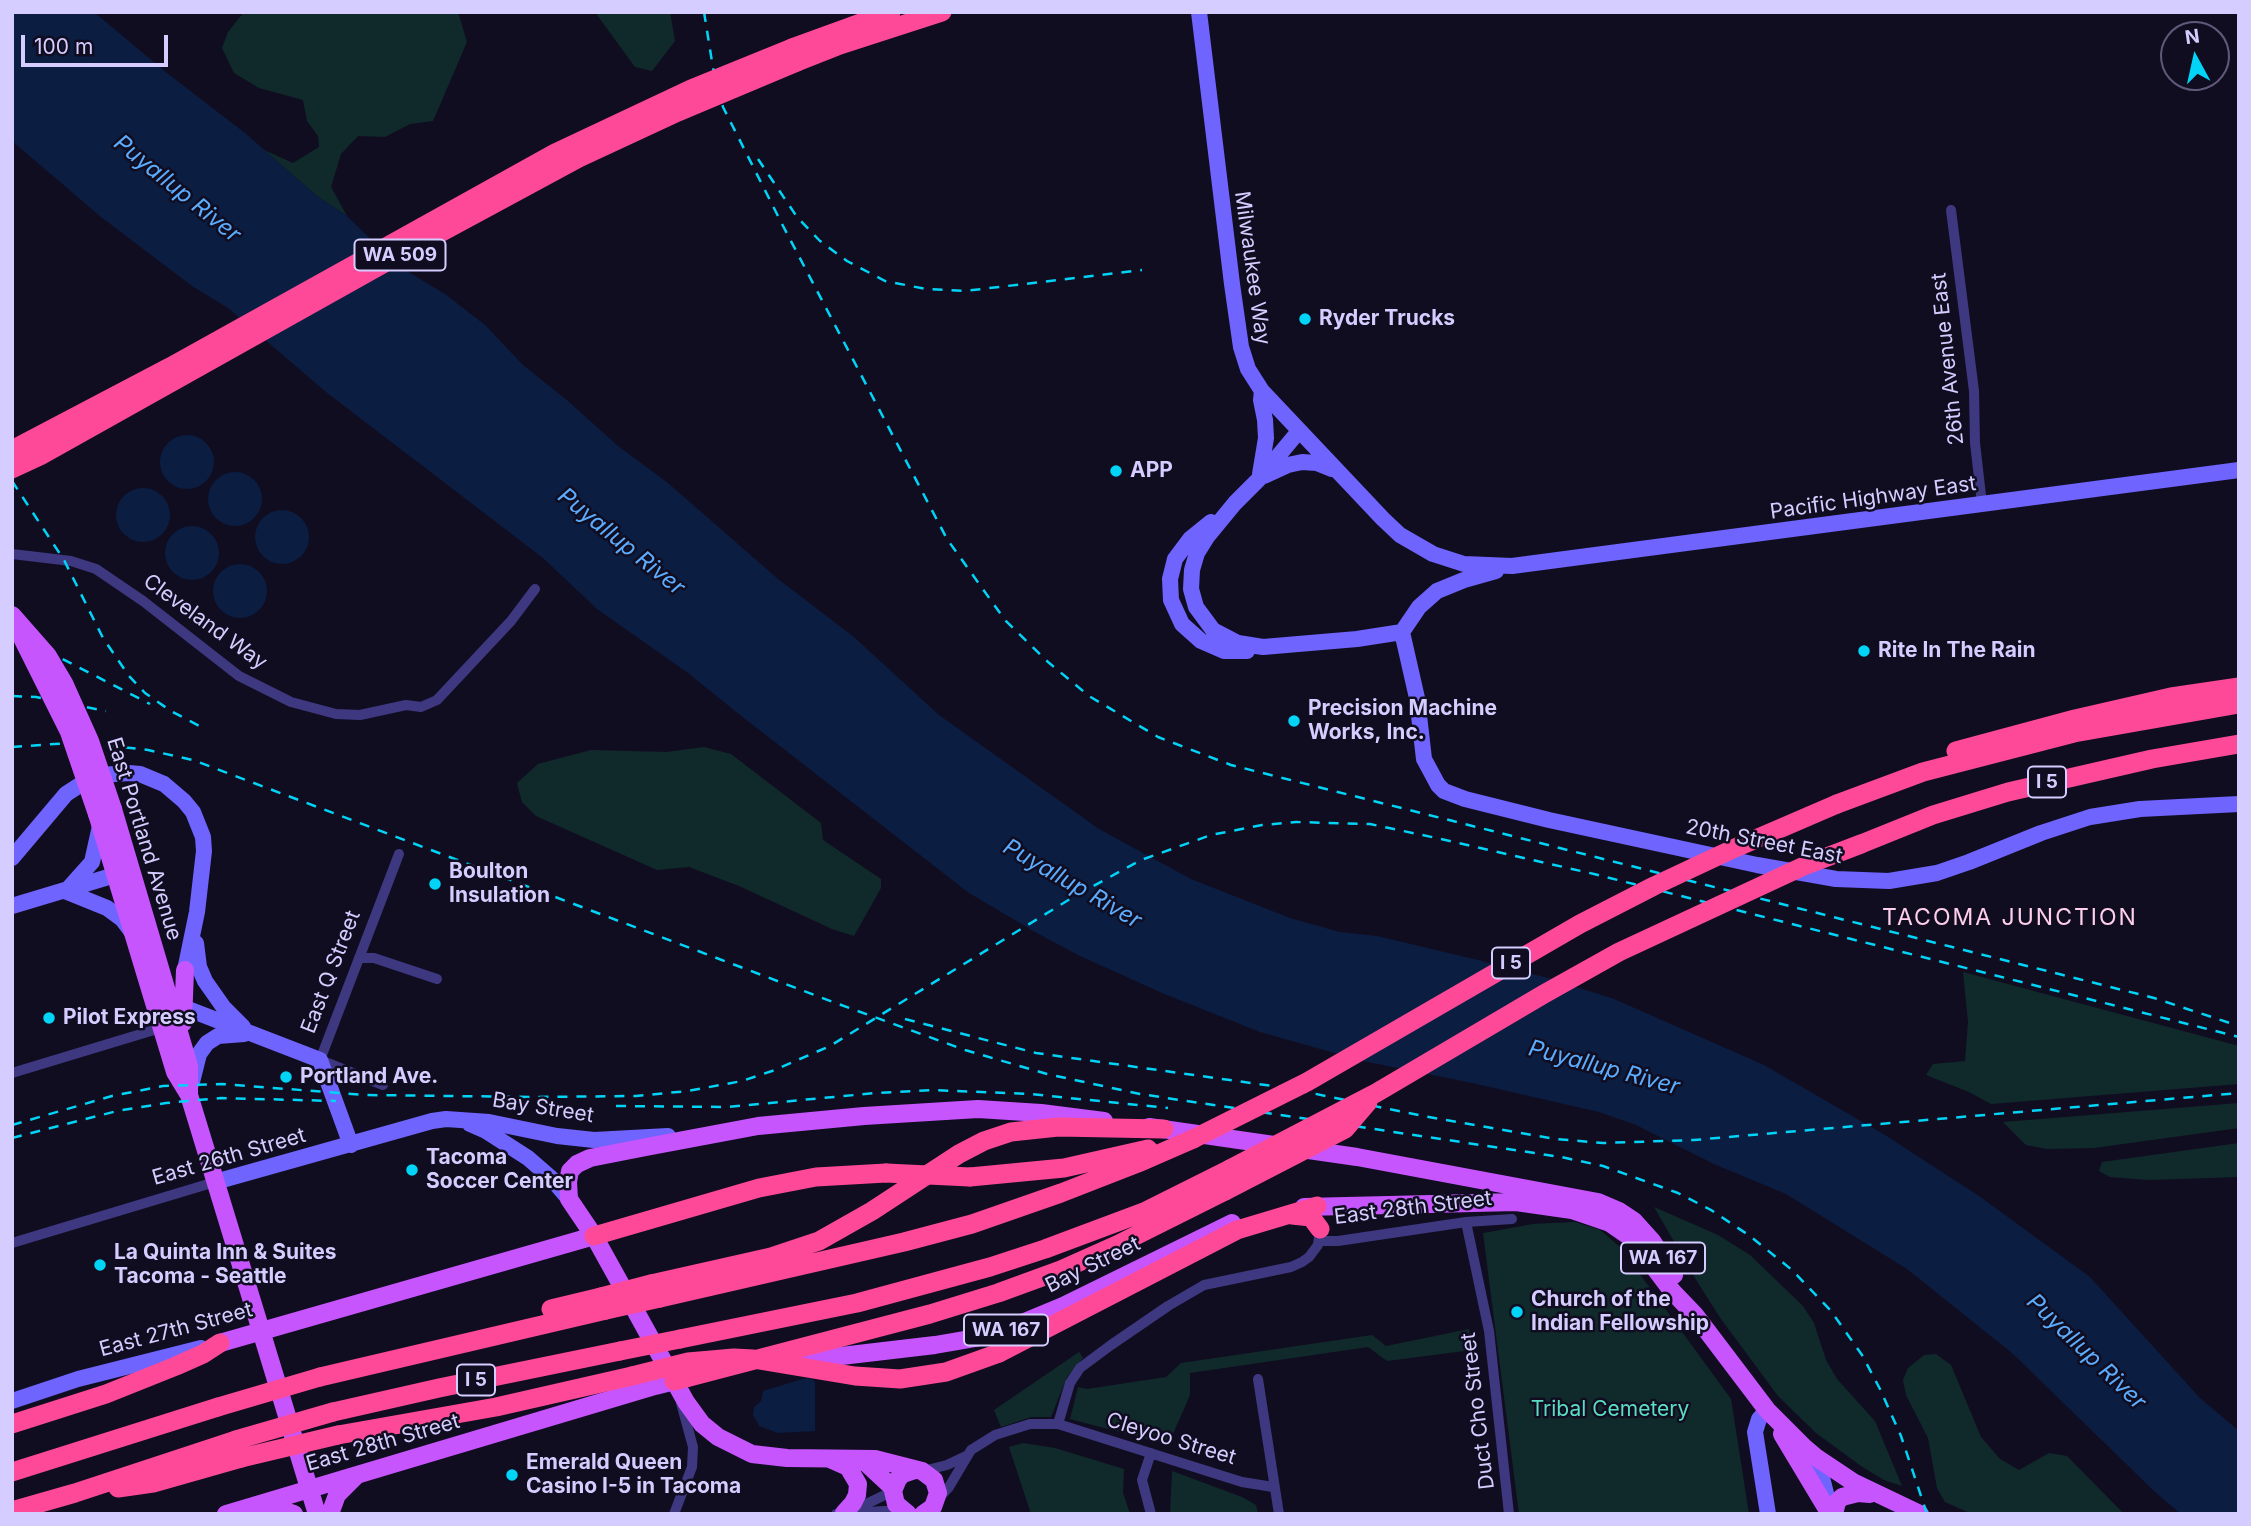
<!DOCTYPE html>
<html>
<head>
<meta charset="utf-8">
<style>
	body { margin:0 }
	#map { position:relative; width:2251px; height:1526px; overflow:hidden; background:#110d21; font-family:Inter,sans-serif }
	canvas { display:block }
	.frame { position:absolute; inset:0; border:14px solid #d5cdff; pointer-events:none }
	.north { position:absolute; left:2160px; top:21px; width:70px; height:70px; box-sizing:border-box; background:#110d21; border:2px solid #5f5a7a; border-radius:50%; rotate:352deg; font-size:19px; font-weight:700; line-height:28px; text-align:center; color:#d5cdff }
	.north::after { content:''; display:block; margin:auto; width:24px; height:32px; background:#01d4f6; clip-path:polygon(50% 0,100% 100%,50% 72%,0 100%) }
	.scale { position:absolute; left:21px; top:35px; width:147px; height:32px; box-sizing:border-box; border:4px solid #d5cdff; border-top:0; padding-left:9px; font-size:21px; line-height:24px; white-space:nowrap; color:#d5cdff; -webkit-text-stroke:5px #110d21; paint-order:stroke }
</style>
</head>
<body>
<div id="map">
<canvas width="2251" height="1526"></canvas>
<div class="frame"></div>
<div class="north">N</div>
<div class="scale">100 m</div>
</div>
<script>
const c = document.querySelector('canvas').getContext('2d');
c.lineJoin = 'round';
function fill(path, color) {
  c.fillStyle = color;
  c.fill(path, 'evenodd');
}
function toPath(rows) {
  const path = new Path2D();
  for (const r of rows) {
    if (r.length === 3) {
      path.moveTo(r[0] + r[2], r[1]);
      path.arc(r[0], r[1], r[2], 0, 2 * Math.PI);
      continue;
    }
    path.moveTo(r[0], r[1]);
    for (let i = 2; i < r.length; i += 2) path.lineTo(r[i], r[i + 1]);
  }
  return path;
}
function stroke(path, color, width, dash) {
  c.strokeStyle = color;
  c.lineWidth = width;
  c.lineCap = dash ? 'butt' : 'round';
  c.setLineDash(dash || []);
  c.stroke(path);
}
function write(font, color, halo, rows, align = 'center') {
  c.font = font + ' Inter,sans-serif';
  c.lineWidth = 5;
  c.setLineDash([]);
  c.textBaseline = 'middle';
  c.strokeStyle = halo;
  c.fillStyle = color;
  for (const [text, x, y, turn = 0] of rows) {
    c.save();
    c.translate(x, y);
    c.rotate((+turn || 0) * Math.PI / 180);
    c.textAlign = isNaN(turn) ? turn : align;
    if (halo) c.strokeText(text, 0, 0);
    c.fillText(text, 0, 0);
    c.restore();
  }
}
const green = toPath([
	[244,12,458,12,467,42,433,121,410,124,385,137,358,136,341,154,331,187,347,216,317,196,264,150,293,163,319,147,318,136,307,121,303,100,259,88,234,73,222,48,228,32],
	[595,12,670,12,675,41,652,71,635,67],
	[704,747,731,754,821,823,823,840,881,879,881,888,854,936,832,929,739,886,689,867,657,870,536,816,522,802,517,783,538,764,591,750,666,752],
	[1963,972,2239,1046,2239,1084,1991,1104,1969,1092,1926,1075,1933,1064,1965,1061,1968,1022],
	[2239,1103,2239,1128,2094,1148,2047,1149,2026,1145,2003,1122],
	[2239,1143,2239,1177,2148,1180,2110,1177,2099,1171,2102,1162],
	[1654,1207,1718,1235,1750,1255,1803,1306,1814,1323,1826,1360,1837,1379,1875,1421,1902,1486,1884,1480,1861,1466,1816,1433,1778,1396,1721,1319,1698,1283],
	[1575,1222,1600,1230,1620,1247,1731,1399,1749,1514,1519,1514,1483,1233,1533,1224],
	[1469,1329,1472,1350,1387,1361,1368,1347,1190,1373,1190,1395,1169,1443,1165,1444,1070,1419,1078,1387,1087,1389,1166,1377,1181,1363,1372,1335,1386,1346],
	[1079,1352,1083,1358,1067,1377,1051,1417,1031,1417,1001,1427,994,1410],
	[1936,1354,1951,1365,1981,1437,2000,1459,2019,1470,2049,1453,2067,1456,2124,1514,1972,1514,1945,1502,1937,1488,1928,1438,1906,1395,1903,1380,1908,1368,1924,1355],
	[1023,1443,1055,1448,1124,1469,1123,1493,1130,1514,1031,1514,1009,1447],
	[1172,1471,1242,1497,1256,1505,1258,1514,1170,1514]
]);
const water = toPath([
	[12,12,94,12,167,73,245,133,317,196,347,216,397,265,445,294,485,325,523,365,568,401,618,446,668,483,778,579,854,637,939,715,1099,829,1191,879,1290,918,1340,932,1377,936,1474,959,1548,978,1614,999,1764,1065,1885,1135,1979,1196,2090,1277,2200,1398,2239,1431,2239,1514,2181,1514,2155,1492,2012,1353,1907,1269,1786,1194,1714,1164,1636,1125,1599,1112,1472,1083,1363,1061,1260,1032,1162,993,1080,956,1035,932,969,893,735,711,688,673,597,609,543,558,326,392,228,308,192,286,101,217,12,141],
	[187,462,27],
	[235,499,27],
	[143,515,27],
	[282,537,27],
	[192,553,27],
	[240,591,27],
	[806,1378,812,1379,815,1382,815,1431,778,1433,759,1426,753,1415,754,1407,761,1401,763,1391]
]);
const street = toPath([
	[1951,210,1974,391,1975,443,1982,504],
	[12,554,71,561,96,569,143,601,239,676,291,702,336,714,360,715,406,705,421,707,437,700,511,621,535,589],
	[359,958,374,958,437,979],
	[12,1073,164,1027],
	[383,1085,320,1060,399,854],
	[1466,1222,1489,1331,1509,1514],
	[1320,1241,1338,1241,1466,1222,1512,1219],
	[12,1243,215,1182],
	[1258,1379,1279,1514],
	[1058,1424,1070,1383,1080,1368,1111,1345,1168,1306,1204,1285,1291,1267,1302,1262,1309,1257,1318,1245,1320,1229],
	[1151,1453,1142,1480,1151,1514],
	[923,1471,947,1465,966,1456],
	[937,1500,949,1487,971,1450,995,1435,1030,1424,1058,1424,1242,1482,1273,1487],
	[858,1508,893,1491],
	[674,1514,692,1467,693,1447,681,1403],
	[836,1514,901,1510]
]);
const secondary = toPath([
	[1199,12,1232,284,1241,347,1248,369,1262,391,1383,519,1400,535,1433,554,1464,564,1512,566,2239,470],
	[1299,431,1259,479,1235,503,1207,537,1197,553,1192,570,1191,589,1196,607,1213,630,1238,643,1263,647,1357,639,1402,632,1419,607,1437,591,1464,580,1496,571],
	[1260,474,1266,438,1265,420,1261,400,1262,391],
	[1264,476,1288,465,1302,462,1317,463,1332,469],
	[1211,522,1190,539,1175,559,1170,579,1171,600,1182,624,1201,641,1224,651,1247,651],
	[1402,632,1417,698,1424,759,1438,785,1444,791,1465,799,1549,820,1757,865,1836,879,1889,881,1937,873,1969,862,2041,833,2090,817,2140,809,2239,804],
	[12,858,66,794,89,779,101,775,129,773,140,774,164,784,184,801,193,812,203,837,204,851,197,912,185,970],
	[67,890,92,862,100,826],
	[65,891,107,908,122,919,131,931],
	[12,906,125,872],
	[196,943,199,967,205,981,224,1008,243,1027],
	[175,1004,320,1060,351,1145],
	[192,1082,199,1054,207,1043,218,1036,244,1034],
	[470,1124,486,1131,528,1158,551,1178,569,1199],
	[215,1182,432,1121,446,1119,489,1122,557,1136,594,1140,668,1136],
	[12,1401,78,1379,201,1348],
	[1767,1410,1759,1419,1755,1432,1768,1514],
	[1817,1458,1829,1505]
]);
const primary = toPath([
	[113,809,189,1066,189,1095,193,1108,317,1514],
	[97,814,175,1072,189,1095],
	[183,1023,185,970],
	[1149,1127,1357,1157,1598,1202,1619,1211,1634,1221,1652,1241,1674,1275],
	[1304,1207,1516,1202,1572,1210,1610,1223,1633,1239,1672,1291,1695,1315,1767,1410,1804,1447,1817,1458,1853,1482,1920,1514],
	[220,1343,594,1236],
	[790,1362,935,1345,993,1335,1063,1306,1232,1223],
	[1782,1434,1830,1514],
	[830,1459,848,1467,858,1484,857,1495,853,1503,844,1513],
	[858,1460,866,1463,894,1489],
	[260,1509,276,1508,294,1514],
	[226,1514,655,1386,687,1378],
	[330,1514,337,1495,356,1476],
	[908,1514,896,1504,893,1491,898,1479,903,1474,915,1470],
	[923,1514,933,1507,938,1493,934,1480,922,1471,875,1459,787,1458,752,1454,718,1437,702,1424,686,1402,594,1236,569,1199,568,1182,570,1171,577,1164,590,1158,646,1147,758,1126,864,1116,978,1109,1041,1113,1104,1121],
	[1834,1514,1837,1502,1842,1497,1858,1493,1870,1494]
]);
const highway = toPath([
	[792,48,891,12],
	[797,62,840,45,942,12],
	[1956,751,2075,719,2171,697,2239,687],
	[1837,804,1923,772,2074,733,2239,704],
	[1861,844,1933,815,2008,792,2152,759,2239,744],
	[970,1177,1064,1168,1148,1149],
	[1292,1215,1311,1217,1320,1229],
	[594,1236,759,1188,816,1177,886,1173],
	[651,1284,771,1257,819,1241,872,1211,959,1154,984,1141,1011,1132,1058,1127,1164,1129],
	[660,1298,904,1242,972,1224,1061,1193,1138,1163,1193,1139],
	[551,1309,601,1297],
	[680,1339,857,1303,990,1267,1045,1249,1144,1212,1230,1169],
	[999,1353,1237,1230,1317,1206],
	[320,1377,606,1310],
	[674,1381,930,1314,998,1293,1061,1270,1117,1245,1225,1191],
	[333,1412,439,1388,620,1351],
	[12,1424,106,1394,176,1366,203,1354,220,1343],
	[338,1435,496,1407,632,1376],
	[12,1472,218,1407],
	[118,1488,153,1483,241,1458],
	[12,1511,75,1493,236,1440]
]);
const rail = toPath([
	[704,12,713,68,723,107,781,222,947,539,1005,620,1048,662,1089,696,1158,737,1231,765,2154,998,2239,1026],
	[758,159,797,217,820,241,847,261,885,281,926,289,965,291,1142,270],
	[12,481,64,560,103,638,129,676,145,693,171,711,205,729],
	[12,633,150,704],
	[12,696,36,697,106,711],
	[12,747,69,743,113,746,148,750,193,760,833,1002,965,1050,1047,1074,1140,1094,1561,1157,1603,1166,1678,1193,1711,1210,1750,1236,1792,1270,1831,1311,1862,1355,1880,1389,1901,1436,1927,1514],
	[905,1019,1036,1053,1287,1088,1423,1116,1555,1139,1603,1143,1694,1140,2239,1093],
	[616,1106,727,1107,876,1093,933,1090,1030,1094,1168,1108],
	[12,1125,112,1096,163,1086,222,1084,365,1095,535,1097,636,1096,688,1091,742,1081,772,1071,830,1046,1075,896,1141,860,1211,835,1262,825,1296,822,1370,824,1441,839,1594,874,2239,1037],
	[12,1138,117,1111,166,1103,221,1098,336,1101]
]);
const primaryBridge = toPath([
	[12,615,48,656,64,683,90,741,113,809],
	[20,634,69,732,97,814]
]);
const highwayBridge = toPath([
	[12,450,170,367,555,153,691,89,792,48],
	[12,469,40,456,390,260,579,158,678,112,797,62],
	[1193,1139,1307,1082,1580,924,1654,886,1735,848,1837,804],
	[1230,1169,1376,1093,1544,994,1619,952,1806,865,1861,844],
	[886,1173,970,1177],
	[1225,1191,1345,1129,1368,1102],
	[601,1297,651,1284],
	[606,1310,660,1298],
	[620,1351,680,1339],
	[632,1376,688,1362,734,1358,753,1359,855,1376,900,1379,946,1372,999,1353],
	[218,1407,320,1377],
	[236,1440,333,1412],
	[241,1458,338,1435]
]);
const markers = [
	[1305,319,7,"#01d4f6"],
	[1116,471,7,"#01d4f6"],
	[1864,651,7,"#01d4f6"],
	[1294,721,7,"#01d4f6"],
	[435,884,7,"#01d4f6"],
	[49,1018,7,"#01d4f6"],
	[286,1077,7,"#01d4f6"],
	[412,1170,7,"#01d4f6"],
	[100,1265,7,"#01d4f6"],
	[1517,1312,7,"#01d4f6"],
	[512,1475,7,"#01d4f6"]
];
const shields = [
	[400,255,91],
	[2047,782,38],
	[1511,963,38],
	[1663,1258,84],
	[1006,1330,84],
	[476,1380,38]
];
const shieldNames = [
	["WA 509",400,255],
	["I 5",2047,782],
	["I 5",1511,963],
	["WA 167",1663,1258],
	["WA 167",1006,1330],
	["I 5",476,1380]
];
const streetNames = [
	["Milwaukee Way",1252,268,82],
	["26th Avenue East",1948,359,-96],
	["Pacific Highway East",1873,498,-8],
	["Cleveland Way",205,622,36],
	["East Portland Avenue",144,839,73],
	["20th Street East",1764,842,11],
	["East Q Street",331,972,-69],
	["Bay Street",543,1108,9],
	["East 26th Street",229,1157,-16],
	["East 28th Street",1413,1208,-7],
	["Bay Street",1093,1265,-26],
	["East 27th Street",176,1330,-15],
	["Duct Cho Street",1478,1411,-97],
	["Cleyoo Street",1171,1439,17],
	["East 28th Street",383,1443,-16]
];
const poiNames = [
	["Ryder Trucks",1319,319],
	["APP",1130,471],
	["Rite In The Rain",1878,651],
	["Precision Machine",1308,709],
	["Works, Inc.",1308,733],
	["Boulton",449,872],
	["Insulation",449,896],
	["Pilot Express",63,1018],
	["Portland Ave.",300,1077],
	["Tacoma",426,1158],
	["Soccer Center",426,1182],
	["La Quinta Inn & Suites",114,1253],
	["Tacoma - Seattle",114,1277],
	["Church of the",1531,1300],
	["Indian Fellowship",1531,1324],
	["Emerald Queen",526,1463],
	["Casino I-5 in Tacoma",526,1487]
];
const parkNames = [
	["Tribal Cemetery",1610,1410]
];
const waterNames = [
	["Puyallup River",177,189,39],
	["Puyallup River",621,542,39],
	["Puyallup River",1072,884,30],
	["Puyallup River",1604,1068,15],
	["Puyallup River",2086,1352,44]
];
const neighbourhoodNames = [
	["TACOMA JUNCTION",2010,918]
];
fill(green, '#102a2b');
fill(water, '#0b1d41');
stroke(street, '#3e3880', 10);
stroke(secondary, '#6f64fe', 16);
stroke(primary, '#c655fe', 18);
stroke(highway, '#fe4998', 19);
stroke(rail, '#01d4f6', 2.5, [10, 9]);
stroke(primaryBridge, '#c655fe', 18);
stroke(highwayBridge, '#fe4998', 19);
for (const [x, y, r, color] of markers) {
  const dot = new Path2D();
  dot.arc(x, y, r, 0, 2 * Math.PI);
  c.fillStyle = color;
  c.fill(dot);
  stroke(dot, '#110d21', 2.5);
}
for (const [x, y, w] of shields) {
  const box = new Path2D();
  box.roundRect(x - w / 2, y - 15.5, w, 31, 5);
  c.fillStyle = '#110d21';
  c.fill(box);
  stroke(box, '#d5cdff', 2);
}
write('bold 19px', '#d5cdff', null, shieldNames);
write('21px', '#d5cdff', '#110d21', streetNames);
write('bold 21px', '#d5cdff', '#110d21', poiNames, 'left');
write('21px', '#5adec3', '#110d21', parkNames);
write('italic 23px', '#5bacfe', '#110d21', waterNames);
c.letterSpacing = '2px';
write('23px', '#ffcfeb', '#110d21', neighbourhoodNames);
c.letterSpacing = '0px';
</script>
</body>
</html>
